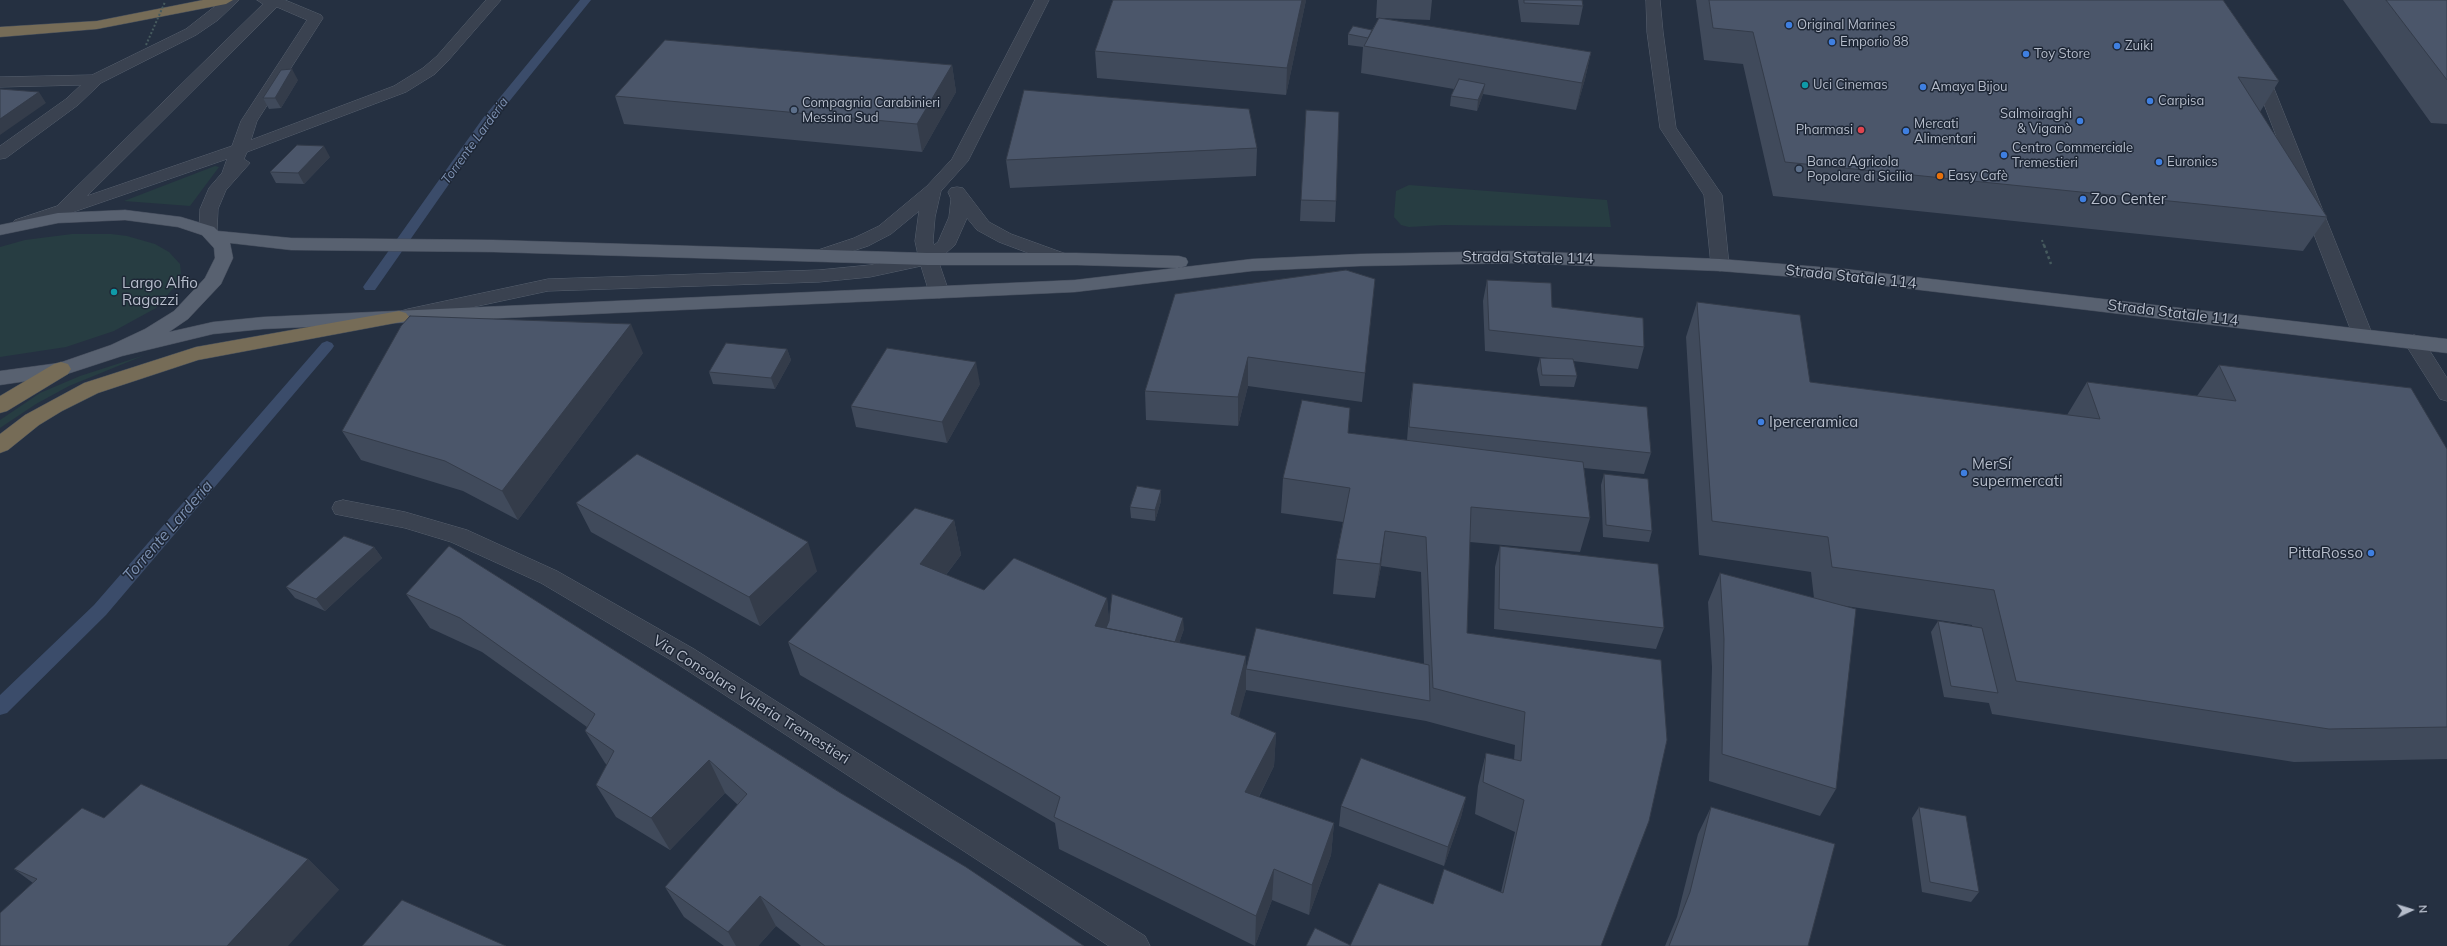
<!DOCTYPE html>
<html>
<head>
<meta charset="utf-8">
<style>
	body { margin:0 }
	#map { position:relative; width:2447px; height:946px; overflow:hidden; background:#253041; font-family:Mulish,sans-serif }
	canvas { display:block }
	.north { position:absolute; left:2391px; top:890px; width:40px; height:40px; -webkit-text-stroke:3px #1e2736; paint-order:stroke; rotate:86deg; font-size:11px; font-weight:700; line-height:16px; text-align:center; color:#b6bdcb }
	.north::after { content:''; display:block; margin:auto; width:14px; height:18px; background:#b6bdcb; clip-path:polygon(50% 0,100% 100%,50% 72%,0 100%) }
</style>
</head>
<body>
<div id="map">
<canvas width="2447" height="946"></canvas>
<div class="north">N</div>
</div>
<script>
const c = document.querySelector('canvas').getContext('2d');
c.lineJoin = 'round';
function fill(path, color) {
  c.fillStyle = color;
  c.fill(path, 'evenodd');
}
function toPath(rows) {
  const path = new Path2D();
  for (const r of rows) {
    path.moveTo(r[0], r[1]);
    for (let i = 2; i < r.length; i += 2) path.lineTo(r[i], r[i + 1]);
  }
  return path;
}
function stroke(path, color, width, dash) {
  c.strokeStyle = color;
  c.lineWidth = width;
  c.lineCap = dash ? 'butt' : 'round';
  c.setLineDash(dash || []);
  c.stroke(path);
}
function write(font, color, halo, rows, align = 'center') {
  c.font = font + ' Mulish,sans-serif';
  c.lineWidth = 3;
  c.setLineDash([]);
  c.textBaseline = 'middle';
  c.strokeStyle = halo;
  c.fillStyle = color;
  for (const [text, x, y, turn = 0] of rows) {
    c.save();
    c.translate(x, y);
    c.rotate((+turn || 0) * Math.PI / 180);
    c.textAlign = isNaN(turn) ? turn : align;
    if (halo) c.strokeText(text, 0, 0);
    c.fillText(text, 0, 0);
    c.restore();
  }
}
const green = toPath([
	[215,166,219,167,190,206,124,201],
	[1409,185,1607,200,1611,227,1443,225,1409,227,1401,225,1394,217,1396,191],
	[72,234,111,234,127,236,155,244,169,252,180,264,181,273,177,284,156,308,114,331,66,347,0,357,0,247,25,240],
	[145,355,69,386,36,404,0,428,0,420,40,393,80,376]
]);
const stream = toPath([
	[580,0,591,0,491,124,375,290,365,290,363,287,365,284,483,118,580,0],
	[327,341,332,343,334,346,332,349,106,615,7,713,0,715,0,695,94,605,322,343,327,341]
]);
const pathFar1 = toPath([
	[2042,240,2044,246]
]);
const path = toPath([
	[2044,245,2051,264]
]);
const minor = toPath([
	[223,0,239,0,218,20,196,35,101,83,78,105,6,158,0,159,0,146,66,99,81,85,0,87,0,77,92,75,186,29,223,0],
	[257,0,285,0,321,15,323,18,257,121,251,140,394,86,423,68,437,56,486,0,501,0,447,62,435,74,406,92,247,152,244,159,250,163,226,190,218,209,217,231,214,235,208,236,202,235,199,231,200,209,209,188,222,173,227,159,27,228,15,228,12,224,15,220,57,206,263,4,257,0],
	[277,7,307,20,241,121,232,146,87,196,277,7],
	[1035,0,1049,0,968,161,941,191,935,217,933,241,934,245,938,242,949,217,951,199,948,192,951,188,957,187,963,188,989,222,1011,234,1069,255,1071,259,1069,263,1055,263,999,242,977,230,967,218,955,245,938,260,949,292,946,296,939,298,932,296,929,292,921,266,870,277,819,282,548,291,408,321,401,319,398,315,401,311,408,309,548,279,819,270,870,265,918,255,915,241,919,211,891,234,868,246,825,260,818,258,816,254,818,250,854,238,879,226,927,186,952,159,1035,0],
	[1646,0,1660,0,1663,32,1676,128,1722,195,1729,265,1727,269,1720,271,1713,269,1711,265,1704,195,1660,128,1647,32,1646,0],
	[2256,65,2262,67,2273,86,2373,336,2370,341,2363,342,2356,341,2353,336,2257,86,2248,70,2256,65],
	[2414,335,2421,337,2447,378,2447,401,2440,399,2404,342,2407,337,2414,335],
	[343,500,405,512,467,530,557,571,694,649,1145,936,1150,946,1109,946,676,663,541,583,451,542,405,528,335,514,332,508,335,502,343,500]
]);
const major = toPath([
	[125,210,181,217,214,227,218,231,291,238,494,240,927,253,1077,253,1179,256,1186,258,1188,262,1186,266,1179,268,1077,265,927,265,494,252,291,250,230,243,233,258,221,284,188,319,169,332,213,322,263,317,1075,280,1252,259,1360,254,1519,251,1720,259,1845,269,2447,339,2447,353,1845,281,1720,271,1519,263,1360,266,1252,271,1075,292,263,329,213,334,122,356,61,376,0,385,0,371,59,363,111,345,145,329,174,311,205,278,215,258,214,248,202,235,178,227,125,220,58,223,0,235,0,225,58,213,125,210]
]);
const highway = toPath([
	[203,0,233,0,226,4,97,29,0,37,0,27,97,21,203,0],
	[399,311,406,313,409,317,406,321,198,360,98,393,62,411,39,425,8,450,0,453,0,434,25,415,84,383,196,347,399,311],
	[61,362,68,364,71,369,68,374,7,411,0,413,0,396,54,364,61,362]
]);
const pathBridge = toPath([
	[146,45,165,2]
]);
const wall = toPath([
	[1113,0,1306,0,1286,95,1097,78,1095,51],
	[1377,0,1432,0,1430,20,1380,18,1591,52,1585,79,1576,110,1483,94,1477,111,1450,106,1451,96,1454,89,1361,73,1363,47,1348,45,1348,34,1372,30,1379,18,1376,18],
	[1518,0,1582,0,1583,6,1579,25,1521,22],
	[1696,0,2223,0,2279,81,2260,112,2327,217,2303,251,1773,196,1743,64,1704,60],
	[2343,0,2447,0,2447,124,2431,123],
	[952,65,956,92,922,152,624,124,615,96],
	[298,80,281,108,269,109,263,98],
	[1257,148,1256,176,1010,188,1006,160],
	[330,157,304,184,276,183,270,172],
	[1301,200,1336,201,1335,222,1300,221],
	[1375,279,1362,402,1248,386,1238,426,1146,420,1145,391],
	[1487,280,1644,347,1638,369,1573,361,1577,376,1574,387,1540,386,1537,369,1540,358,1548,358,1485,351,1483,301],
	[1697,302,1810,382,2067,415,2087,382,2197,396,2219,365,2447,449,2447,759,2294,762,1992,714,1989,703,1944,697,1931,632,1938,621,1972,626,1972,625,1839,605,1836,789,1820,816,1709,781,1712,667,1708,602,1720,573,1814,598,1811,572,1699,555,1686,337],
	[787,349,791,360,775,389,713,384,709,372],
	[643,353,518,520,463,491,361,460,342,431],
	[1413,383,1651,453,1644,474,1584,468,1590,518,1580,552,1470,542,1467,633,1661,660,1601,946,1350,945,1433,904,1501,892,1515,832,1475,814,1478,786,1486,753,1514,760,1515,745,1426,721,1246,690,1238,717,1276,733,1274,766,1259,797,1334,823,1331,855,1309,915,1272,900,1255,946,1059,849,1055,823,800,675,788,642,954,520,961,555,946,575,984,590,1107,598,1109,621,1184,629,1179,643,1246,656,1246,669,1424,664,1421,572,1381,566,1375,598,1333,594,1336,559,1343,522,1281,513,1283,478,1348,433,1407,440,1410,404],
	[980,384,947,443,856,427,851,406],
	[1604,474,1652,531,1649,542,1603,537,1601,485],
	[1161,501,1155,521,1131,518,1130,507],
	[576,503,817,571,760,626,591,532],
	[449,546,1084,946,801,946,776,926,758,946,724,946,684,917,665,887,738,805,725,793,670,850,616,817,596,785,607,765,605,763,585,731,587,727,482,652,430,628,406,594],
	[1500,546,1664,628,1656,649,1494,629,1495,567],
	[374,547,382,558,325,611,295,598,286,587],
	[1466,797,1461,817,1444,866,1339,826,1341,806],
	[1711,807,1808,946,1665,946,1677,917,1698,834],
	[1919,807,1979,892,1971,902,1922,892,1912,818],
	[104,818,308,859,339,890,33,883,14,869]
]);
const shadedWall = toPath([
	[1302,0,1306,0,1286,95,1287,68],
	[1591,52,1585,79,1576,110,1582,83],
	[952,65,956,92,922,152,917,124],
	[292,69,298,80,281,108,275,98],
	[1485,84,1483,94,1477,111,1478,100],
	[39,92,46,103,0,135,0,119],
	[324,146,330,157,304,184,298,173],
	[631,324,643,353,518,520,502,491],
	[787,349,791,360,775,389,771,378],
	[1248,357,1248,386,1238,426,1238,397],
	[976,362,980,384,947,443,942,422],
	[1161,490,1161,501,1155,521,1155,510],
	[954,520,961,555,928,598,920,564],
	[1385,531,1381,566,1375,598,1380,564],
	[808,542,817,571,760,626,749,597],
	[374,547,382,558,325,611,316,599],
	[1107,598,1110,632,1095,626],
	[1183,618,1184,629,1168,674,1168,663],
	[1246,656,1246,690,1231,747,1231,714],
	[1276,733,1274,766,1245,824,1245,792],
	[709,760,725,793,670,850,651,818],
	[1466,797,1461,817,1444,866,1448,847],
	[1334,823,1331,855,1309,915,1312,885],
	[308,859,339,890,288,946,227,946],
	[1274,869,1272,900,1255,946,1256,916],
	[760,896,776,926,758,946,736,946,728,932]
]);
const building = toPath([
	[1113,0,1302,0,1287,68,1095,51,1113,0],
	[1524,0,1582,0,1583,6,1524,3,1524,0],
	[1709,0,2223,0,2279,81,2238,77,2327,217,1785,162,1753,32,1713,28,1709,0],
	[2386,0,2447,0,2447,80,2386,0],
	[1379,18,1591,52,1582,83,1364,46,1379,18],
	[1353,26,1372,30,1368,38,1348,34,1353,26],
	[665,40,952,65,917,124,615,96,665,40],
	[292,69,275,98,263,98,281,70,292,69],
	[1459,79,1485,84,1478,100,1451,96,1459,79],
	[0,89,39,92,0,119,0,89],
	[1024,90,1249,109,1257,148,1006,160,1024,90],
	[1306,110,1339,112,1336,201,1301,200,1306,110],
	[297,145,324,146,298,173,270,172,297,145],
	[1346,270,1375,279,1365,373,1248,357,1238,397,1145,391,1175,294,1346,270],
	[1487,280,1551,283,1552,307,1643,318,1644,347,1489,330,1487,280],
	[1697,302,1800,315,1810,382,2100,419,2087,382,2236,401,2219,365,2411,388,2447,449,2447,727,2329,729,2016,681,1994,590,1832,567,1828,537,1712,521,1697,302],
	[410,316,631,324,502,491,445,461,342,431,401,326,410,316],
	[726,343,787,349,771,378,709,372,726,343],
	[887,348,976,362,942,422,851,406,887,348],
	[1540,358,1573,359,1577,376,1542,375,1540,358],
	[1413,383,1647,407,1651,453,1409,427,1413,383],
	[1302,400,1350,408,1348,433,1583,462,1590,518,1471,507,1467,633,1661,660,1667,740,1649,821,1601,946,1350,946,1379,883,1433,904,1444,869,1503,893,1524,800,1483,782,1486,753,1521,761,1525,712,1433,688,1426,537,1385,531,1380,564,1336,559,1350,488,1283,478,1302,400],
	[637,454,808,542,749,597,576,503,637,454],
	[1604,474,1648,479,1652,531,1606,525,1604,474],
	[1137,486,1161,490,1155,510,1130,507,1137,486],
	[915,508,954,520,920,564,984,590,1014,558,1107,598,1095,626,1246,656,1231,714,1276,733,1245,792,1334,823,1312,885,1274,869,1256,916,1054,817,1060,797,788,642,915,508],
	[344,536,374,547,316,599,286,587,344,536],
	[449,546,839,792,966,867,1084,946,825,946,760,896,728,932,665,887,747,794,709,760,651,818,596,785,614,751,585,731,595,714,460,618,406,594,449,546],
	[1500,546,1658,564,1664,628,1499,609,1500,546],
	[1720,573,1856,609,1836,789,1722,754,1724,639,1720,573],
	[1112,594,1183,618,1175,642,1106,628,1109,621,1112,594],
	[1938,621,1982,628,1998,693,1951,686,1938,621],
	[1256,628,1429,665,1430,701,1246,669,1256,628],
	[1361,758,1466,797,1448,847,1341,806,1361,758],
	[141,784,308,859,227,946,0,946,0,913,37,879,14,869,82,808,104,818,141,784],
	[1711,807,1835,844,1808,946,1669,946,1690,892,1711,807],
	[1919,807,1966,816,1979,892,1930,882,1919,807],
	[402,900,506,946,362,946,402,900],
	[1315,928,1350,945,1350,946,1306,946,1315,928]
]);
const markers = [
	[1789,25,4,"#3f7fe0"],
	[1832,42,4,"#3f7fe0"],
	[2117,46,4,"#3f7fe0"],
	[2026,54,4,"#3f7fe0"],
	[1805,85,4,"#0f9aa8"],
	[1923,87,4,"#3f7fe0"],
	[2150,101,4,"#3f7fe0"],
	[794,110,4,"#5c6f8a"],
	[2080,121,4,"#3f7fe0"],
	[1861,130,4,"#e0444e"],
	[1906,131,4,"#3f7fe0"],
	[2004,155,4,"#3f7fe0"],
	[2159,162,4,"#3f7fe0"],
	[1799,169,4,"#5c6f8a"],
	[1940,176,4,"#e8710a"],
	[2083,199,4,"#3f7fe0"],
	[114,292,4,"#0f9aa8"],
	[1761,422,4,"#3f7fe0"],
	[1964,473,4,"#3f7fe0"],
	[2371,553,4,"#3f7fe0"]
];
const farPoinames = [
	["Original Marines",1797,25],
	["Emporio 88",1840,42],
	["Zuiki",2125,46],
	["Toy Store",2034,54],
	["Uci Cinemas",1813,85],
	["Amaya Bijou",1931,87],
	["Carpisa",2158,101],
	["Compagnia Carabinieri",802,103],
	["Messina Sud",802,118],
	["Salmoiraghi",2072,114,"right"],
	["& Viganò",2072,129,"right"],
	["Mercati",1914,124],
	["Alimentari",1914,139],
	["Pharmasi",1853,130,"right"],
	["Centro Commerciale",2012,148],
	["Tremestieri",2012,163],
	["Banca Agricola",1807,162],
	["Popolare di Sicilia",1807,177],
	["Euronics",2167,162],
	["Easy Cafè",1948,176]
];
const farWaternames = [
	["Torrente Larderia",475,141,-54]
];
const poiNames = [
	["Zoo Center",2091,199],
	["Largo Alfio",122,283],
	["Ragazzi",122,300],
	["Iperceramica",1769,422],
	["MerSí",1972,464],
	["supermercati",1972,481],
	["PittaRosso",2363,553,"right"]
];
const streetNames = [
	["Strada Statale 114",1528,258,1],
	["Strada Statale 114",1851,277,6],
	["Strada Statale 114",2173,313,7],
	["Via Consolare Valeria Tremestieri",751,700,32]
];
const waterNames = [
	["Torrente Larderia",168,531,-49]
];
fill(green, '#273d42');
fill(stream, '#3b4c6a');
stroke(minor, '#57606e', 1);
stroke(major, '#434b5a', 1);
stroke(highway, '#444d5b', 1);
stroke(pathFar1, '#465a5e', 2, [2, 2]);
stroke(path, '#465a5e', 2.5, [3, 3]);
fill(minor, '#3a4250');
fill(major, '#586170');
fill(highway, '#766c57');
stroke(pathBridge, '#465a5e', 2, [2, 2]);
fill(wall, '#404a5b');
fill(shadedWall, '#343c4a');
fill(building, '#4b566a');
stroke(building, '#343c4a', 1);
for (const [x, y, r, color] of markers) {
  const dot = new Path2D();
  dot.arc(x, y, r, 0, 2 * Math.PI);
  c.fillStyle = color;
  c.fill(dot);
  stroke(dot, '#1e2736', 1.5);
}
write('13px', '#b6bdcb', '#1e2736', farPoinames, 'left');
write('italic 13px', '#7d91b2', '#1e2736', farWaternames);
write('15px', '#b6bdcb', '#1e2736', poiNames, 'left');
write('15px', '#b6bdcb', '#1e2736', streetNames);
write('italic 16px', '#7d91b2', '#1e2736', waterNames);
</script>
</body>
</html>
